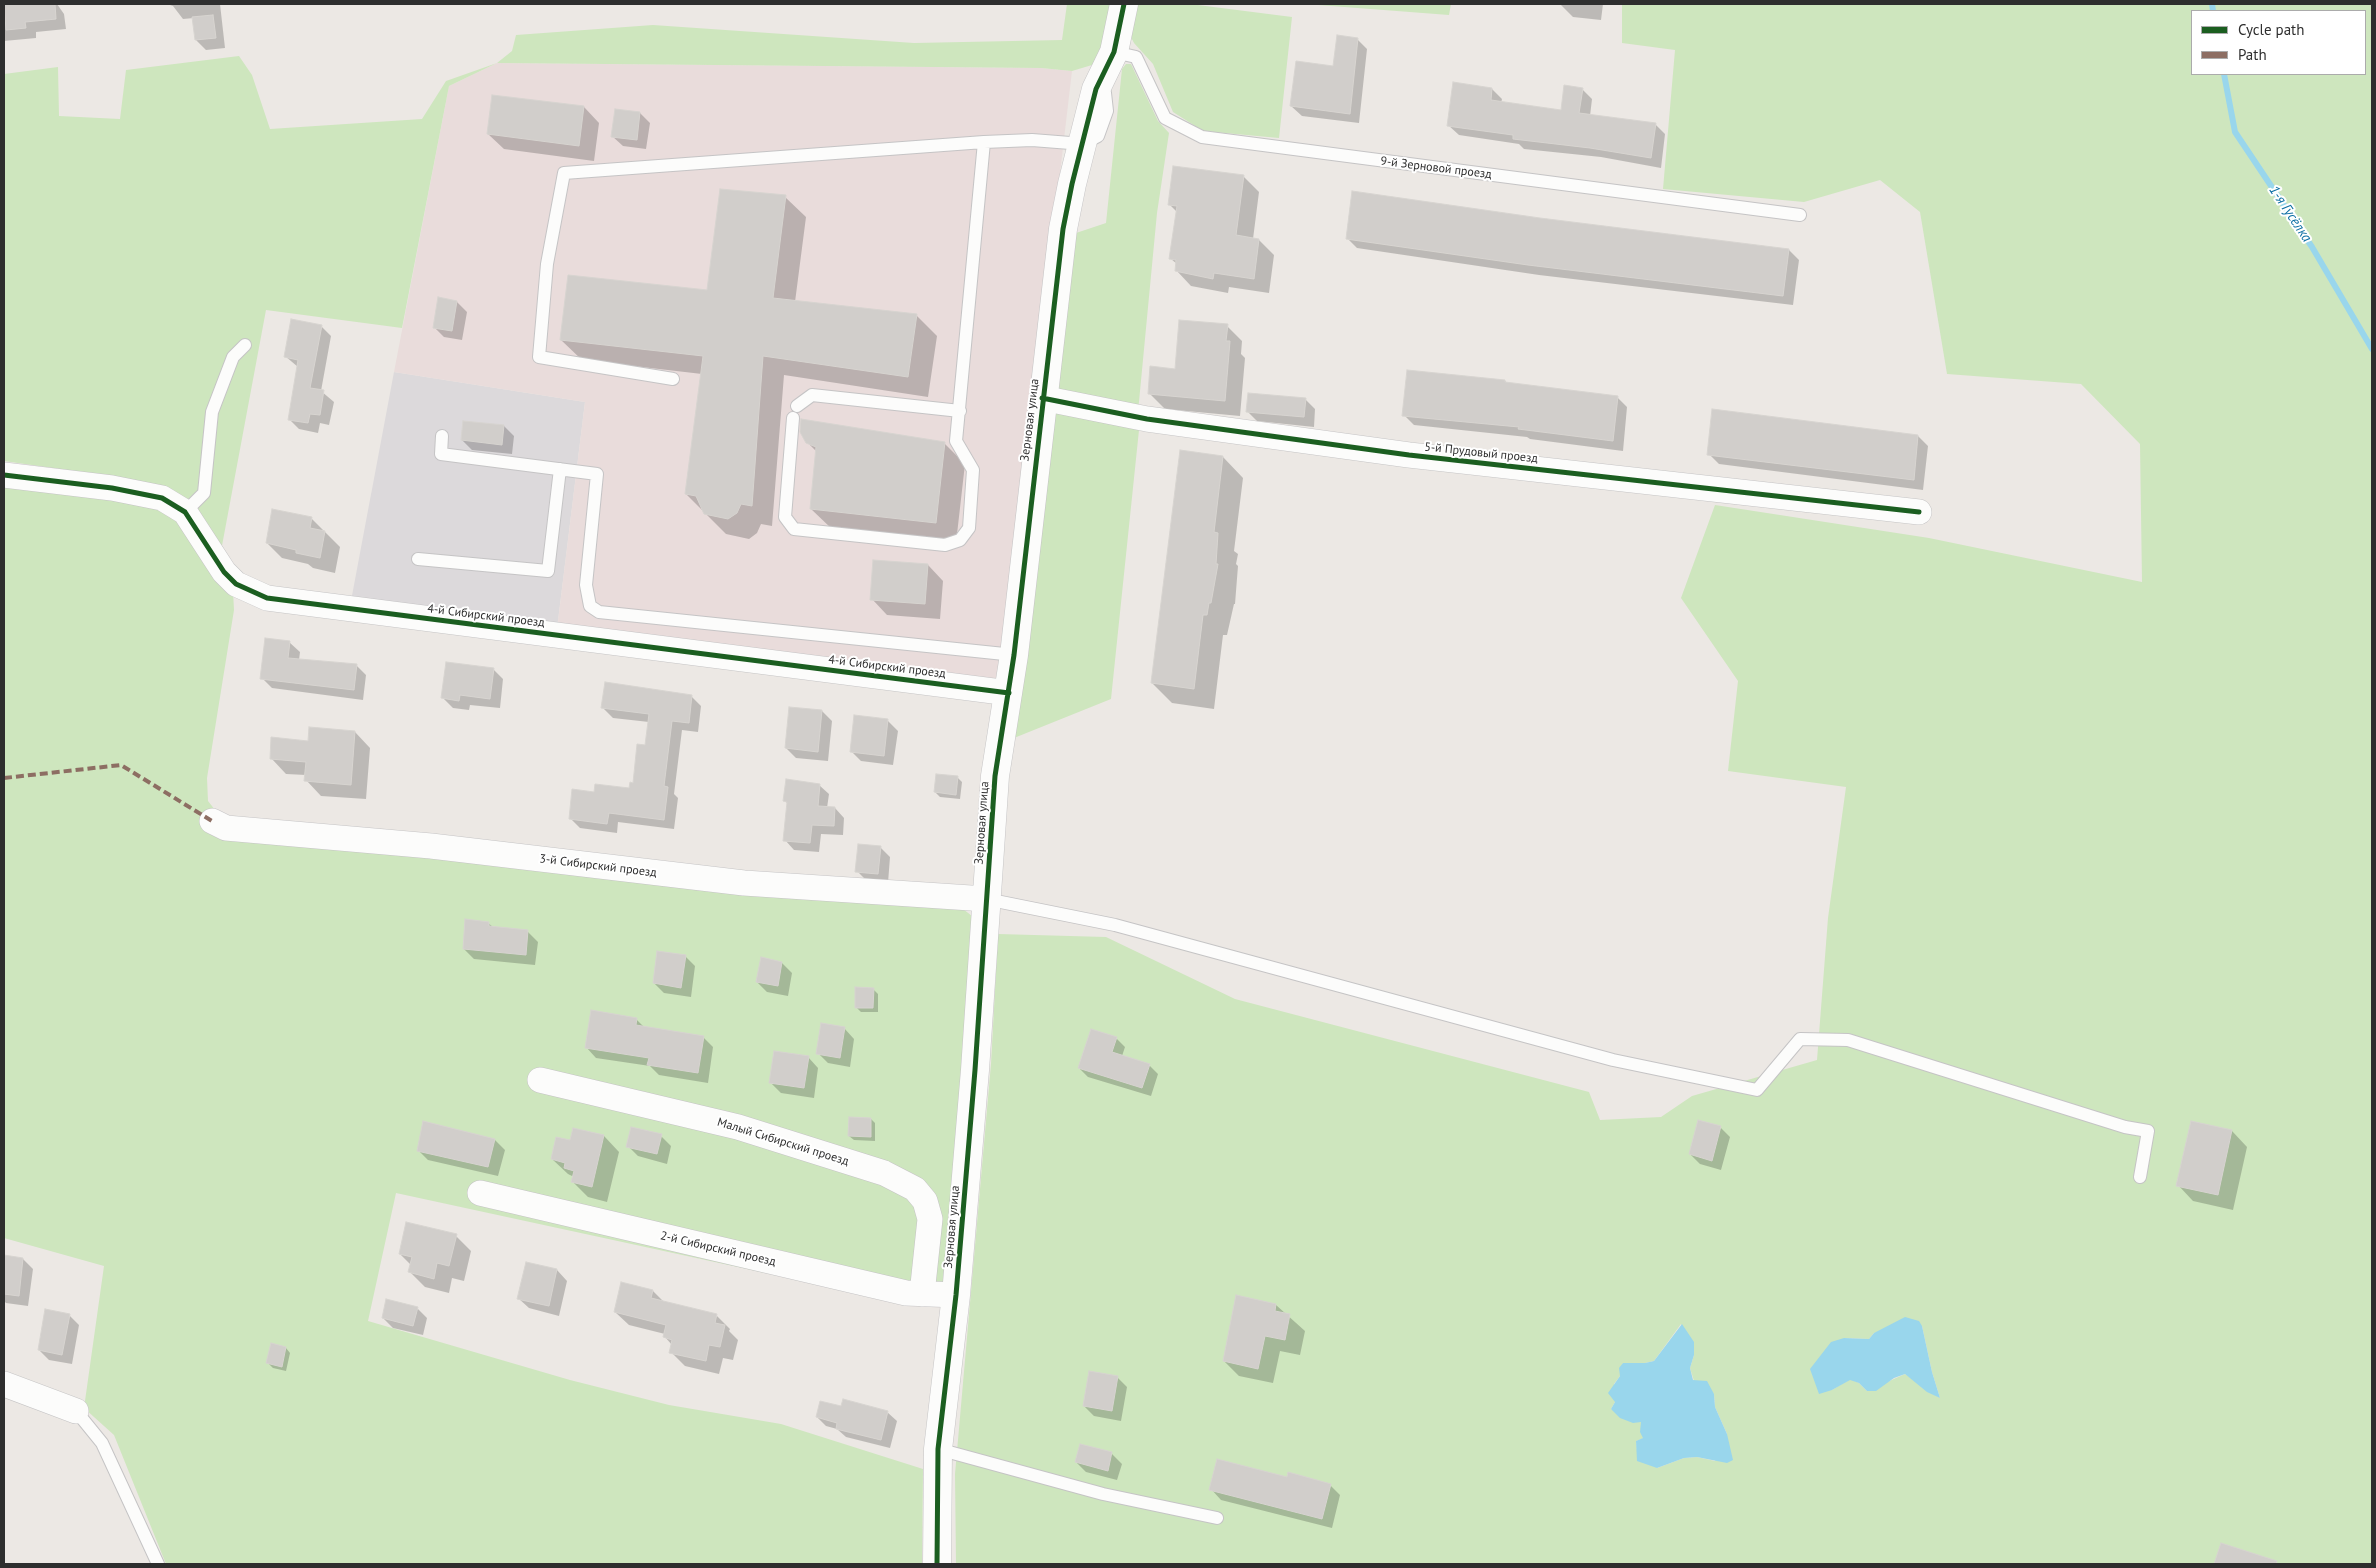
<!DOCTYPE html>
<html>
<head>
<meta charset="utf-8">
<style>
	body { margin:0 }
	#map { position:relative; width:2376px; height:1568px; overflow:hidden; background:#ece8e4; font-family:"PT Sans",sans-serif }
	canvas { display:block }
	.frame { position:absolute; inset:0; border:5px solid #2e2e2e; pointer-events:none }
	.legend { position:absolute; left:2191px; top:10px; width:175px; height:65px; box-sizing:border-box; background:#fff; border:1px solid #ababab; margin:0; padding:6px 9px; list-style:none; font-size:15px; color:#2e2e2e }
	.legend li { display:flex; align-items:center; gap:10px; height:25px }
	.legend b { width:25px; border:1px solid #ababab }
</style>
</head>
<body>
<div id="map">
<canvas width="2376" height="1568"></canvas>
<div class="frame"></div>
<ul class="legend">
<li><b style="height:6px;background:#1b5e20"></b>Cycle path</li>
<li><b style="height:6px;background:#8d6e63"></b>Path</li>
</ul>
</div>
<script>
const c = document.querySelector('canvas').getContext('2d');
c.lineJoin = 'round';
function fill(path, color) {
  c.fillStyle = color;
  c.fill(path, 'evenodd');
}
function toPath(rows) {
  const path = new Path2D();
  for (const r of rows) {
    path.moveTo(r[0], r[1]);
    for (let i = 2; i < r.length; i += 2) path.lineTo(r[i], r[i + 1]);
  }
  return path;
}
function stroke(path, color, width, dash) {
  c.strokeStyle = color;
  c.lineWidth = width;
  c.lineCap = dash ? 'butt' : 'round';
  c.setLineDash(dash || []);
  c.stroke(path);
}
function write(font, color, halo, rows, align = 'center') {
  c.font = font + ' "PT Sans",sans-serif';
  c.lineWidth = 4;
  c.setLineDash([]);
  c.textBaseline = 'middle';
  c.strokeStyle = halo;
  c.fillStyle = color;
  for (const [text, x, y, turn = 0] of rows) {
    c.save();
    c.translate(x, y);
    c.rotate((+turn || 0) * Math.PI / 180);
    c.textAlign = isNaN(turn) ? turn : align;
    if (halo) c.strokeText(text, 0, 0);
    c.fillText(text, 0, 0);
    c.restore();
  }
}
const industrial = toPath([
	[394,372,585,402,557,629,351,601]
]);
const medical = toPath([
	[497,63,1041,68,1072,71,1001,674,995,681,557,629,585,402,394,372,449,86]
]);
const green = toPath([
	[1067,4,1117,4,1102,62,1072,71,1041,68,497,63,449,86,402,328,266,310,221,551,116,477,4,461,4,74,58,67,59,116,120,119,126,70,239,56,252,75,270,129,422,119,446,81,497,63,512,51,516,35,653,25,914,43,1062,40],
	[1135,4,1190,4,1292,17,1279,138,1203,131,1173,112,1153,64,1134,43,1129,33],
	[1305,4,1451,4,1449,15],
	[1622,4,2372,4,2372,1564,956,1564,955,1474,991,1064,998,934,1106,937,1235,999,1589,1092,1600,1120,1661,1117,1692,1096,1817,1060,1828,918,1846,787,1728,771,1738,681,1681,598,1715,505,1929,538,2142,582,2140,444,2081,384,1947,374,1920,212,1880,180,1804,202,1663,189,1675,50,1622,43],
	[2192,11,2365,11,2365,74,2192,74],
	[1681,1324,1694,1355,1690,1368,1694,1381,1714,1394,1715,1407,1727,1434,1715,1461,1697,1457,1684,1458,1657,1468,1637,1450,1636,1441,1644,1438,1641,1422,1611,1409,1615,1402,1614,1384,1620,1376,1623,1363,1645,1363,1654,1361],
	[1922,1326,1932,1372,1940,1398,1905,1374,1867,1391,1859,1383,1850,1379,1832,1390,1844,1338,1869,1339,1874,1333],
	[1126,64,1131,64,1158,121,1169,133,1157,213,1138,412,1139,430,1111,699,1014,738,1076,233,1106,223,1122,69],
	[4,484,112,498,156,508,180,521,233,591,234,610,207,778,208,801,219,815,963,909,972,916,948,1279,927,1304,904,1303,396,1193,368,1321,570,1380,669,1405,781,1424,923,1469,922,1564,166,1564,114,1435,84,1408,104,1266,4,1238]
]);
const water = toPath([
	[1905,1317,1919,1321,1922,1326,1932,1372,1940,1398,1927,1392,1905,1374,1894,1378,1876,1391,1867,1391,1859,1383,1850,1380,1832,1390,1819,1394,1810,1369,1831,1342,1844,1338,1869,1339,1874,1333],
	[1682,1324,1694,1342,1694,1355,1690,1368,1693,1380,1707,1381,1714,1394,1715,1407,1727,1434,1733,1460,1727,1463,1697,1457,1684,1458,1657,1468,1637,1461,1636,1441,1643,1438,1640,1432,1641,1422,1633,1423,1620,1418,1611,1409,1615,1402,1608,1393,1620,1376,1619,1368,1623,1363,1645,1363,1654,1361]
]);
const shadow = toPath([
	[5,4,57,4,64,14,66,29,36,32,36,38,4,41,4,18,6,18],
	[167,4,220,4,225,48,206,50,196,40,194,18,183,19,173,6],
	[1560,4,1603,4,1601,20,1573,17],
	[1357,39,1367,49,1359,123,1302,116,1291,106,1334,68],
	[1492,89,1502,99,1501,103,1562,111,1582,89,1592,99,1590,116,1655,124,1665,134,1661,168,1601,157,1524,149,1519,144,1459,135,1448,125],
	[584,107,599,123,594,161,504,149,488,134],
	[640,113,650,123,646,149,623,146,612,136],
	[1243,176,1259,192,1253,239,1259,240,1274,255,1269,293,1229,287,1228,293,1191,286,1176,270,1177,264,1171,259,1177,212,1169,204],
	[785,197,806,217,795,302,916,315,937,336,928,397,784,375,772,526,761,524,757,533,749,539,726,534,686,494,702,374,582,360,561,340,708,291],
	[1540,220,1789,250,1799,260,1793,305,1539,275,1357,248,1347,238],
	[457,302,467,312,462,340,444,337,434,327],
	[321,326,331,336,321,391,334,402,329,425,320,423,318,433,299,429,289,419,298,367,285,356],
	[1227,326,1242,341,1241,354,1245,358,1240,416,1165,409,1149,393],
	[1505,381,1507,383,1617,397,1627,407,1623,451,1530,439,1527,437,1414,425,1404,415],
	[1305,399,1315,409,1314,427,1257,421,1247,411],
	[504,426,514,436,512,454,472,450,462,440],
	[1918,436,1928,446,1923,490,1719,464,1709,454],
	[807,442,944,443,965,464,956,543,832,529,811,509,817,452],
	[1223,457,1243,478,1234,551,1238,554,1236,564,1238,566,1235,604,1234,604,1227,635,1223,635,1214,709,1172,703,1152,683],
	[311,518,340,547,335,573,313,568,308,564,282,558,267,543],
	[928,565,943,581,940,619,887,615,872,599],
	[289,642,300,652,299,660,356,665,366,675,363,700,272,688,262,678],
	[493,669,503,679,500,708,470,705,469,710,453,708,443,698],
	[691,696,701,706,698,732,682,730,674,794,678,798,674,829,618,822,617,833,580,828,570,818,595,794,630,790,634,784,647,747,649,722,613,718,603,708],
	[822,711,832,721,828,761,796,758,786,748],
	[888,721,898,731,893,765,861,761,851,751],
	[355,732,370,748,366,799,321,796,306,780,306,775,286,774,271,758,309,742],
	[957,777,962,782,960,799,940,797,935,792],
	[819,785,829,794,827,808,835,808,844,818,843,835,821,834,819,852,794,850,785,840,788,804,785,801],
	[880,847,890,857,888,883,867,881,857,871],
	[488,923,493,927,528,932,538,942,535,965,474,959,464,949],
	[685,956,695,966,691,997,664,993,654,983],
	[782,963,792,973,788,996,767,992,757,982],
	[873,989,878,994,878,1012,861,1012,856,1007],
	[636,1019,645,1028,703,1037,713,1047,708,1083,659,1075,650,1066,596,1058,586,1047],
	[844,1028,854,1039,850,1067,828,1063,818,1053],
	[1116,1038,1125,1047,1122,1056,1149,1065,1158,1074,1151,1096,1088,1077,1079,1068],
	[808,1057,818,1068,814,1098,781,1093,771,1083],
	[871,1119,875,1123,875,1141,854,1140,849,1136],
	[1720,1127,1730,1137,1721,1170,1700,1164,1690,1154],
	[574,1129,604,1136,619,1152,607,1202,588,1197,573,1182,574,1177,568,1174,552,1159,571,1142],
	[2232,1131,2247,1147,2233,1210,2193,1201,2178,1185],
	[661,1136,671,1146,667,1164,638,1156,628,1146],
	[495,1140,505,1150,498,1176,428,1160,418,1150],
	[456,1236,471,1251,464,1281,452,1278,449,1293,425,1287,410,1272,411,1265,400,1254],
	[4,1257,23,1259,33,1269,28,1306,6,1303,4,1301],
	[557,1270,567,1281,559,1316,529,1308,518,1298],
	[653,1291,665,1303,716,1315,730,1329,729,1331,738,1340,733,1360,723,1358,719,1374,685,1366,671,1352,672,1345,665,1337,665,1334,629,1325,615,1312],
	[1276,1305,1305,1331,1300,1355,1280,1351,1273,1383,1239,1376,1224,1361],
	[417,1308,427,1318,423,1335,393,1328,383,1318],
	[69,1315,79,1325,72,1364,49,1360,39,1350],
	[286,1348,290,1353,286,1371,273,1368,268,1363],
	[1117,1377,1127,1387,1121,1421,1094,1416,1084,1406],
	[842,1408,887,1412,897,1421,890,1448,846,1437,837,1429,826,1426,817,1417],
	[1080,1445,1112,1454,1122,1464,1117,1480,1086,1472,1076,1462],
	[1288,1479,1330,1485,1340,1495,1332,1528,1221,1500,1211,1489],
	[2222,1544,2263,1558,2270,1564,2216,1564]
]);
const stream = toPath([
	[2212,4,2213,11],
	[2224,74,2235,132,2312,247,2372,349]
]);
const building = toPath([
	[4,4,55,4,56,19,25,22,26,28,6,30,4,4],
	[213,15,216,38,195,40,192,17,213,15],
	[1337,35,1358,38,1350,114,1290,106,1296,61,1333,66,1337,35],
	[1453,82,1492,88,1491,100,1561,110,1564,85,1583,88,1579,113,1656,123,1651,158,1590,148,1513,139,1513,135,1447,126,1453,82],
	[492,95,584,106,579,146,487,134,492,95],
	[615,109,640,112,637,140,611,137,615,109],
	[1173,166,1244,175,1236,235,1259,239,1254,279,1214,273,1213,279,1175,271,1176,260,1169,259,1177,206,1168,205,1173,166],
	[720,189,786,195,773,298,917,314,908,377,763,356,752,506,741,504,737,513,728,519,704,514,696,496,685,494,703,356,560,340,568,275,707,290,720,189],
	[1352,191,1540,218,1789,249,1783,296,1528,265,1346,239,1352,191],
	[438,297,457,301,452,331,433,328,438,297],
	[291,319,322,325,310,388,324,390,320,415,310,414,308,423,288,420,298,360,284,357,291,319],
	[1179,320,1228,324,1226,341,1230,341,1225,401,1148,394,1150,366,1175,369,1179,320],
	[1407,370,1505,380,1505,382,1618,396,1613,441,1518,429,1519,427,1402,416,1407,370],
	[1248,393,1306,398,1304,417,1246,412,1248,393],
	[1712,409,1918,435,1914,480,1707,455,1712,409],
	[801,419,945,442,936,523,810,509,816,447,806,443,800,432,801,419],
	[463,421,504,425,502,445,461,440,463,421],
	[1180,450,1223,456,1214,532,1218,533,1216,564,1218,564,1211,603,1209,603,1207,615,1203,615,1194,689,1151,683,1180,450],
	[272,509,312,517,310,528,325,531,320,558,296,553,296,550,266,543,272,509],
	[873,560,928,564,925,604,870,600,873,560],
	[265,638,290,641,288,658,357,664,354,690,260,679,265,638],
	[446,662,494,668,490,699,460,695,459,701,441,698,446,662],
	[605,682,692,695,689,723,672,721,664,786,668,787,664,820,609,813,607,824,569,819,572,789,594,792,595,784,629,788,630,782,633,783,637,744,645,745,649,714,601,708,605,682],
	[789,707,822,710,818,752,785,748,789,707],
	[854,715,888,719,884,756,850,752,854,715],
	[309,727,355,731,351,785,304,781,306,762,270,759,271,737,308,741,309,727],
	[936,774,958,776,956,795,934,792,936,774],
	[786,779,820,784,818,806,835,807,834,826,812,825,810,843,783,841,787,802,783,801,786,779],
	[858,844,881,846,878,874,855,872,858,844],
	[465,919,489,922,489,926,528,930,526,955,463,949,465,919],
	[657,951,686,955,681,988,653,983,657,951],
	[761,957,782,962,778,986,756,982,761,957],
	[855,987,874,988,873,1008,855,1008,855,987],
	[591,1010,637,1018,636,1025,704,1036,698,1073,647,1065,649,1058,585,1048,591,1010],
	[821,1023,845,1027,840,1058,816,1054,821,1023],
	[1091,1029,1117,1037,1112,1052,1150,1064,1142,1088,1078,1068,1091,1029],
	[774,1051,809,1056,804,1088,769,1083,774,1051],
	[849,1117,871,1118,871,1137,848,1136,849,1117],
	[1698,1120,1721,1126,1712,1161,1689,1154,1698,1120],
	[423,1121,495,1139,488,1167,417,1151,423,1121],
	[2191,1121,2232,1130,2218,1195,2176,1186,2191,1121],
	[631,1127,662,1134,657,1154,626,1147,631,1127],
	[573,1128,604,1135,592,1187,571,1182,574,1171,564,1168,565,1163,551,1159,556,1137,570,1140,573,1128],
	[406,1222,457,1234,449,1266,437,1263,434,1279,408,1272,412,1257,399,1254,406,1222],
	[4,1255,23,1258,19,1296,4,1294,4,1255],
	[526,1262,557,1269,549,1306,517,1299,526,1262],
	[621,1282,653,1290,651,1298,717,1314,715,1323,725,1325,720,1347,709,1345,706,1361,669,1353,672,1340,663,1337,666,1325,614,1312,621,1282],
	[1236,1295,1276,1304,1275,1311,1290,1314,1285,1340,1265,1336,1258,1369,1223,1361,1236,1295],
	[386,1299,418,1307,413,1326,382,1318,386,1299],
	[45,1309,70,1314,62,1355,38,1350,45,1309],
	[271,1343,286,1347,282,1367,266,1363,271,1343],
	[1089,1371,1118,1376,1112,1411,1083,1406,1089,1371],
	[843,1399,888,1411,881,1440,836,1429,837,1423,816,1417,820,1401,841,1406,843,1399],
	[1080,1444,1112,1452,1108,1471,1075,1462,1080,1444],
	[1217,1459,1287,1477,1288,1472,1331,1484,1322,1519,1209,1490,1217,1459],
	[2221,1543,2277,1561,2276,1564,2214,1564,2221,1543]
]);
const service = toPath([
	[1114,52,1136,57,1165,118,1202,137,1800,215],
	[673,379,539,357,547,264,564,173,984,142,1032,140,1083,144,1098,136,1107,111,1105,93,1101,92],
	[797,406,812,395,960,411],
	[793,418,785,517,794,529,945,545,960,540,969,528,973,470,956,441,984,142],
	[442,436,441,454,597,474,586,585,590,606,599,612,1014,655],
	[185,512,204,493,212,412,233,357,245,345],
	[418,559,548,571,560,469],
	[986,899,1115,925,1613,1060,1757,1090,1800,1039,1848,1040,2125,1127,2148,1131,2140,1177],
	[76,1411,102,1443,158,1564],
	[938,1449,1103,1494,1217,1518]
]);
const minor = toPath([
	[1042,398,1147,419,1409,455,1919,512],
	[4,475,112,488,162,498,185,512,224,572,236,584,267,598,1009,693],
	[212,821,226,828,431,846,744,883,986,899],
	[540,1080,738,1127,884,1173,915,1189,925,1201,930,1219,922,1294],
	[480,1193,906,1293,956,1295],
	[4,1384,76,1411]
]);
const tertiary = toPath([
	[937,1564,938,1449,956,1295,975,1070,995,776,1014,655,1063,229,1072,184,1096,89,1114,52,1124,4]
]);
const quiet = toPath([
	[4,778,121,765,212,821]
]);
const cycleway = toPath([
	[1042,398,1147,419,1409,455,1919,512],
	[4,475,112,488,162,498,185,512,224,572,236,584,267,598,1009,693],
	[937,1564,938,1449,956,1295,975,1070,995,776,1014,655,1063,229,1072,184,1096,89,1114,52,1124,4]
]);
const streetNames = [
	["9-й Зерновой проезд",1436,168,7],
	["Зерновая улица",1030,420,-83],
	["5-й Прудовый проезд",1481,453,6],
	["4-й Сибирский проезд",486,616,7],
	["4-й Сибирский проезд",887,667,7],
	["Зерновая улица",982,823,-86],
	["3-й Сибирский проезд",598,866,7],
	["Малый Сибирский проезд",783,1142,17],
	["Зерновая улица",952,1227,-85],
	["2-й Сибирский проезд",718,1249,13]
];
const waterNames = [
	["1-я Гусёлка",2290,214,56]
];
fill(industrial, '#dcd9db');
fill(medical, '#e9dcdb');
fill(green, '#cee6be');
fill(water, '#99d6ec');
fill(shadow, '#0003');
stroke(stream, '#99d6ec', 6);
fill(building, '#d1cecb');
stroke(building, '#d7d4d0', 1);
stroke(service, '#c5c4c5', 14);
stroke(minor, '#c5c4c5', 26);
stroke(tertiary, '#c5c4c5', 29);
stroke(service, '#fcfcfb', 12);
stroke(minor, '#fcfcfb', 25);
stroke(tertiary, '#fcfcfb', 28);
stroke(quiet, '#8d6e63', 4, [8, 4]);
stroke(cycleway, '#1b5e20', 5);
write('12px', '#2e2e2e', '#fff', streetNames);
write('italic 14px', '#0d6fa3', '#fff', waterNames);
</script>
</body>
</html>
